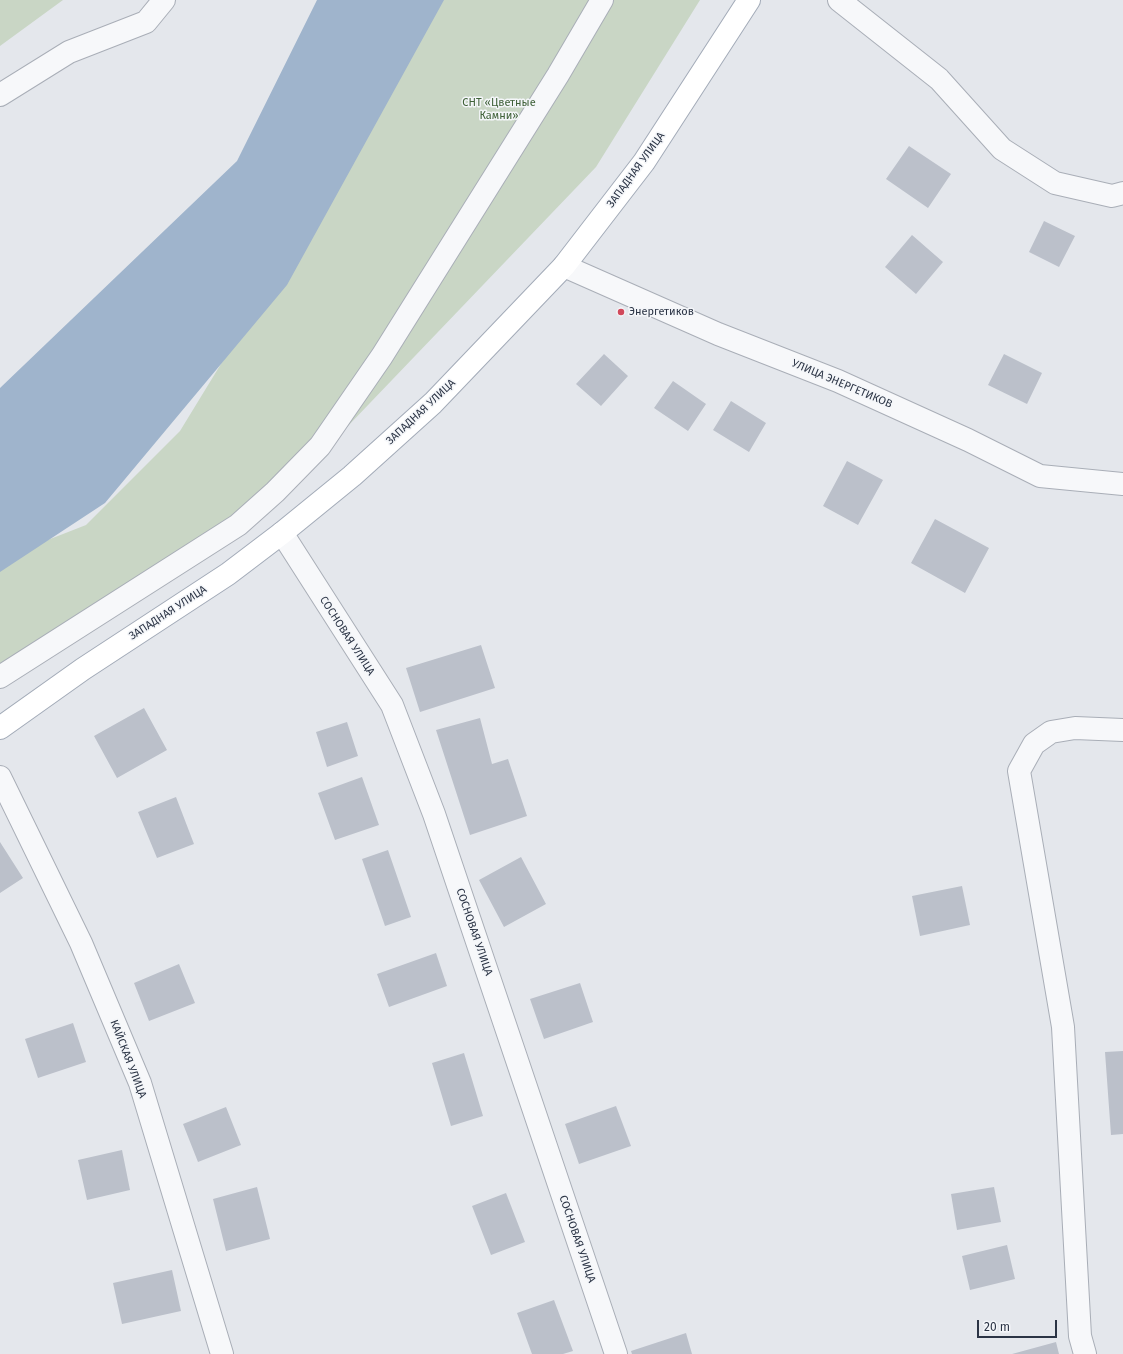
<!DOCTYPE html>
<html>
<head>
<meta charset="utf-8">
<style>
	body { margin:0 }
	#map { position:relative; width:1123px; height:1354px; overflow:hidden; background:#e4e7ec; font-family:"Fira Sans",sans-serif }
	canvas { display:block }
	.scale { position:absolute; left:977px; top:1320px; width:80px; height:18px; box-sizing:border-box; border:2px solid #2b3445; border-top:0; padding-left:5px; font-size:12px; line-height:14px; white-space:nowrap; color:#2b3445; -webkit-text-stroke:3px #f4f6f9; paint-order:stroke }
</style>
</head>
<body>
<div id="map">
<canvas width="1123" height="1354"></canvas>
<div class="scale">20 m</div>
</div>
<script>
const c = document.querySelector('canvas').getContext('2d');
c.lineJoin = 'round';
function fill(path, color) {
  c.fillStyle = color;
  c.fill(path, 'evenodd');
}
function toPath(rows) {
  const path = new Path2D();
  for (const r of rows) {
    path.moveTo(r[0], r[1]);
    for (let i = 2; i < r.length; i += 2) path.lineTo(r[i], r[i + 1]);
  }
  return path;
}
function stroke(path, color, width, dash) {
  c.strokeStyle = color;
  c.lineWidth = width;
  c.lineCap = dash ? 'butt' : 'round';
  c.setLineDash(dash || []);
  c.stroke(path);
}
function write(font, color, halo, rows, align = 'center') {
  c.font = font + ' "Fira Sans",sans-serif';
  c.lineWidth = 3;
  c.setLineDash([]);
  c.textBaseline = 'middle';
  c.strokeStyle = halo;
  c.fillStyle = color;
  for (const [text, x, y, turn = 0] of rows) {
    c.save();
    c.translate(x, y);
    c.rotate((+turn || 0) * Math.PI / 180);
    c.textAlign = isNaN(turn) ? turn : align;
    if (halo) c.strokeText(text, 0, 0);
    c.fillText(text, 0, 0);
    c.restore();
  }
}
const green = toPath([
	[0,0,63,0,0,46],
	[432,0,700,0,596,167,279,498,0,685,0,560,17,552,86,525,180,431,370,120]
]);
const water = toPath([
	[317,0,444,0,287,285,105,503,0,572,0,388,237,161]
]);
const building = toPath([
	[909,146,951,174,928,208,886,179],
	[1044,221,1075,236,1059,267,1029,252],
	[912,235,943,262,916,294,885,267],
	[604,354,628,376,601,406,576,384],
	[1004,354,1042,373,1027,404,988,385],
	[673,381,706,404,688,431,654,408],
	[731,401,766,423,749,452,713,430],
	[847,461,883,480,858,525,823,506],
	[935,519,989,548,965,593,911,563],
	[481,645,495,688,420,712,406,668],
	[144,708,167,750,117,778,94,736],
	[480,718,492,764,508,759,527,816,470,835,436,730],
	[347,722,358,756,327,767,316,732],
	[362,777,379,825,335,840,318,793],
	[176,797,194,844,157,858,138,812],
	[0,842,23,878,0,893],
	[388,850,411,917,385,926,362,859],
	[521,857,546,904,504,927,479,880],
	[962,886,970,925,920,936,912,896],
	[436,953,447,986,389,1007,377,974],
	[179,964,195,1003,149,1021,134,983],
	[580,983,593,1022,544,1039,530,999],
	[73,1023,86,1062,38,1078,25,1039],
	[1123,1051,1123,1134,1111,1135,1105,1052],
	[464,1053,483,1116,451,1126,432,1063],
	[616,1106,631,1146,579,1164,565,1124],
	[226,1107,241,1145,198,1162,183,1124],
	[122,1150,130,1190,87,1200,78,1160],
	[257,1187,270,1239,226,1251,213,1199],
	[994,1187,1001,1222,957,1230,951,1194],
	[506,1193,525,1242,491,1255,472,1206],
	[1007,1245,1015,1279,970,1290,962,1256],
	[172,1270,181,1311,122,1324,113,1283],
	[554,1300,573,1351,563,1354,532,1354,517,1313],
	[686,1333,692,1354,632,1354,631,1351],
	[1056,1342,1059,1354,1012,1354]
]);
const minor = toPath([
	[839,0,939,79,1002,149,1055,183,1112,196,1123,193],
	[0,95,69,52,146,22,164,0],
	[564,266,718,334,838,381,968,440,1040,476,1123,484],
	[282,533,392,705,434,814,616,1354],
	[0,677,238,525,275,492,320,446,382,356,558,75,602,0],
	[0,777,81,943,140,1083,222,1354],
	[1085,1354,1080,1336,1063,1027,1019,771,1034,744,1051,732,1075,728,1123,730]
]);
const major = toPath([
	[0,728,83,669,228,574,282,533,352,476,433,403,564,266,644,162,749,0]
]);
const markers = [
	[621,312,4,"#d1495b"]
];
const parkNames = [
	["СНТ «Цветные",499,103],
	["Камни»",499,116]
];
const streetNames = [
	["ЗАПАДНАЯ УЛИЦА",636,170,-54],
	["УЛИЦА ЭНЕРГЕТИКОВ",842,384,23],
	["ЗАПАДНАЯ УЛИЦА",421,412,-43],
	["ЗАПАДНАЯ УЛИЦА",168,613,-33],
	["СОСНОВАЯ УЛИЦА",347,636,57],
	["СОСНОВАЯ УЛИЦА",474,932,71],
	["КАЙСКАЯ УЛИЦА",128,1059,69],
	["СОСНОВАЯ УЛИЦА",577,1239,71]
];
const poiNames = [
	["Энергетиков",629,312]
];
fill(green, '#c9d6c5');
fill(water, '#9fb4cc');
fill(building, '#bbc0ca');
stroke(minor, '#a9aeb7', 24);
stroke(major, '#a3abb8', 24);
stroke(minor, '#f7f8fa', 22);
stroke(major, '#fff', 22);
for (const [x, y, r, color] of markers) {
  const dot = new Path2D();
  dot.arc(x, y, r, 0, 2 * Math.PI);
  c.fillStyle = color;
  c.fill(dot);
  stroke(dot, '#f4f6f9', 1.5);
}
write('11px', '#3f6138', '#f4f6f9', parkNames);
write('11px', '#2b3445', '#f4f6f9', streetNames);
write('11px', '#2b3445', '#f4f6f9', poiNames, 'left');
</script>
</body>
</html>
